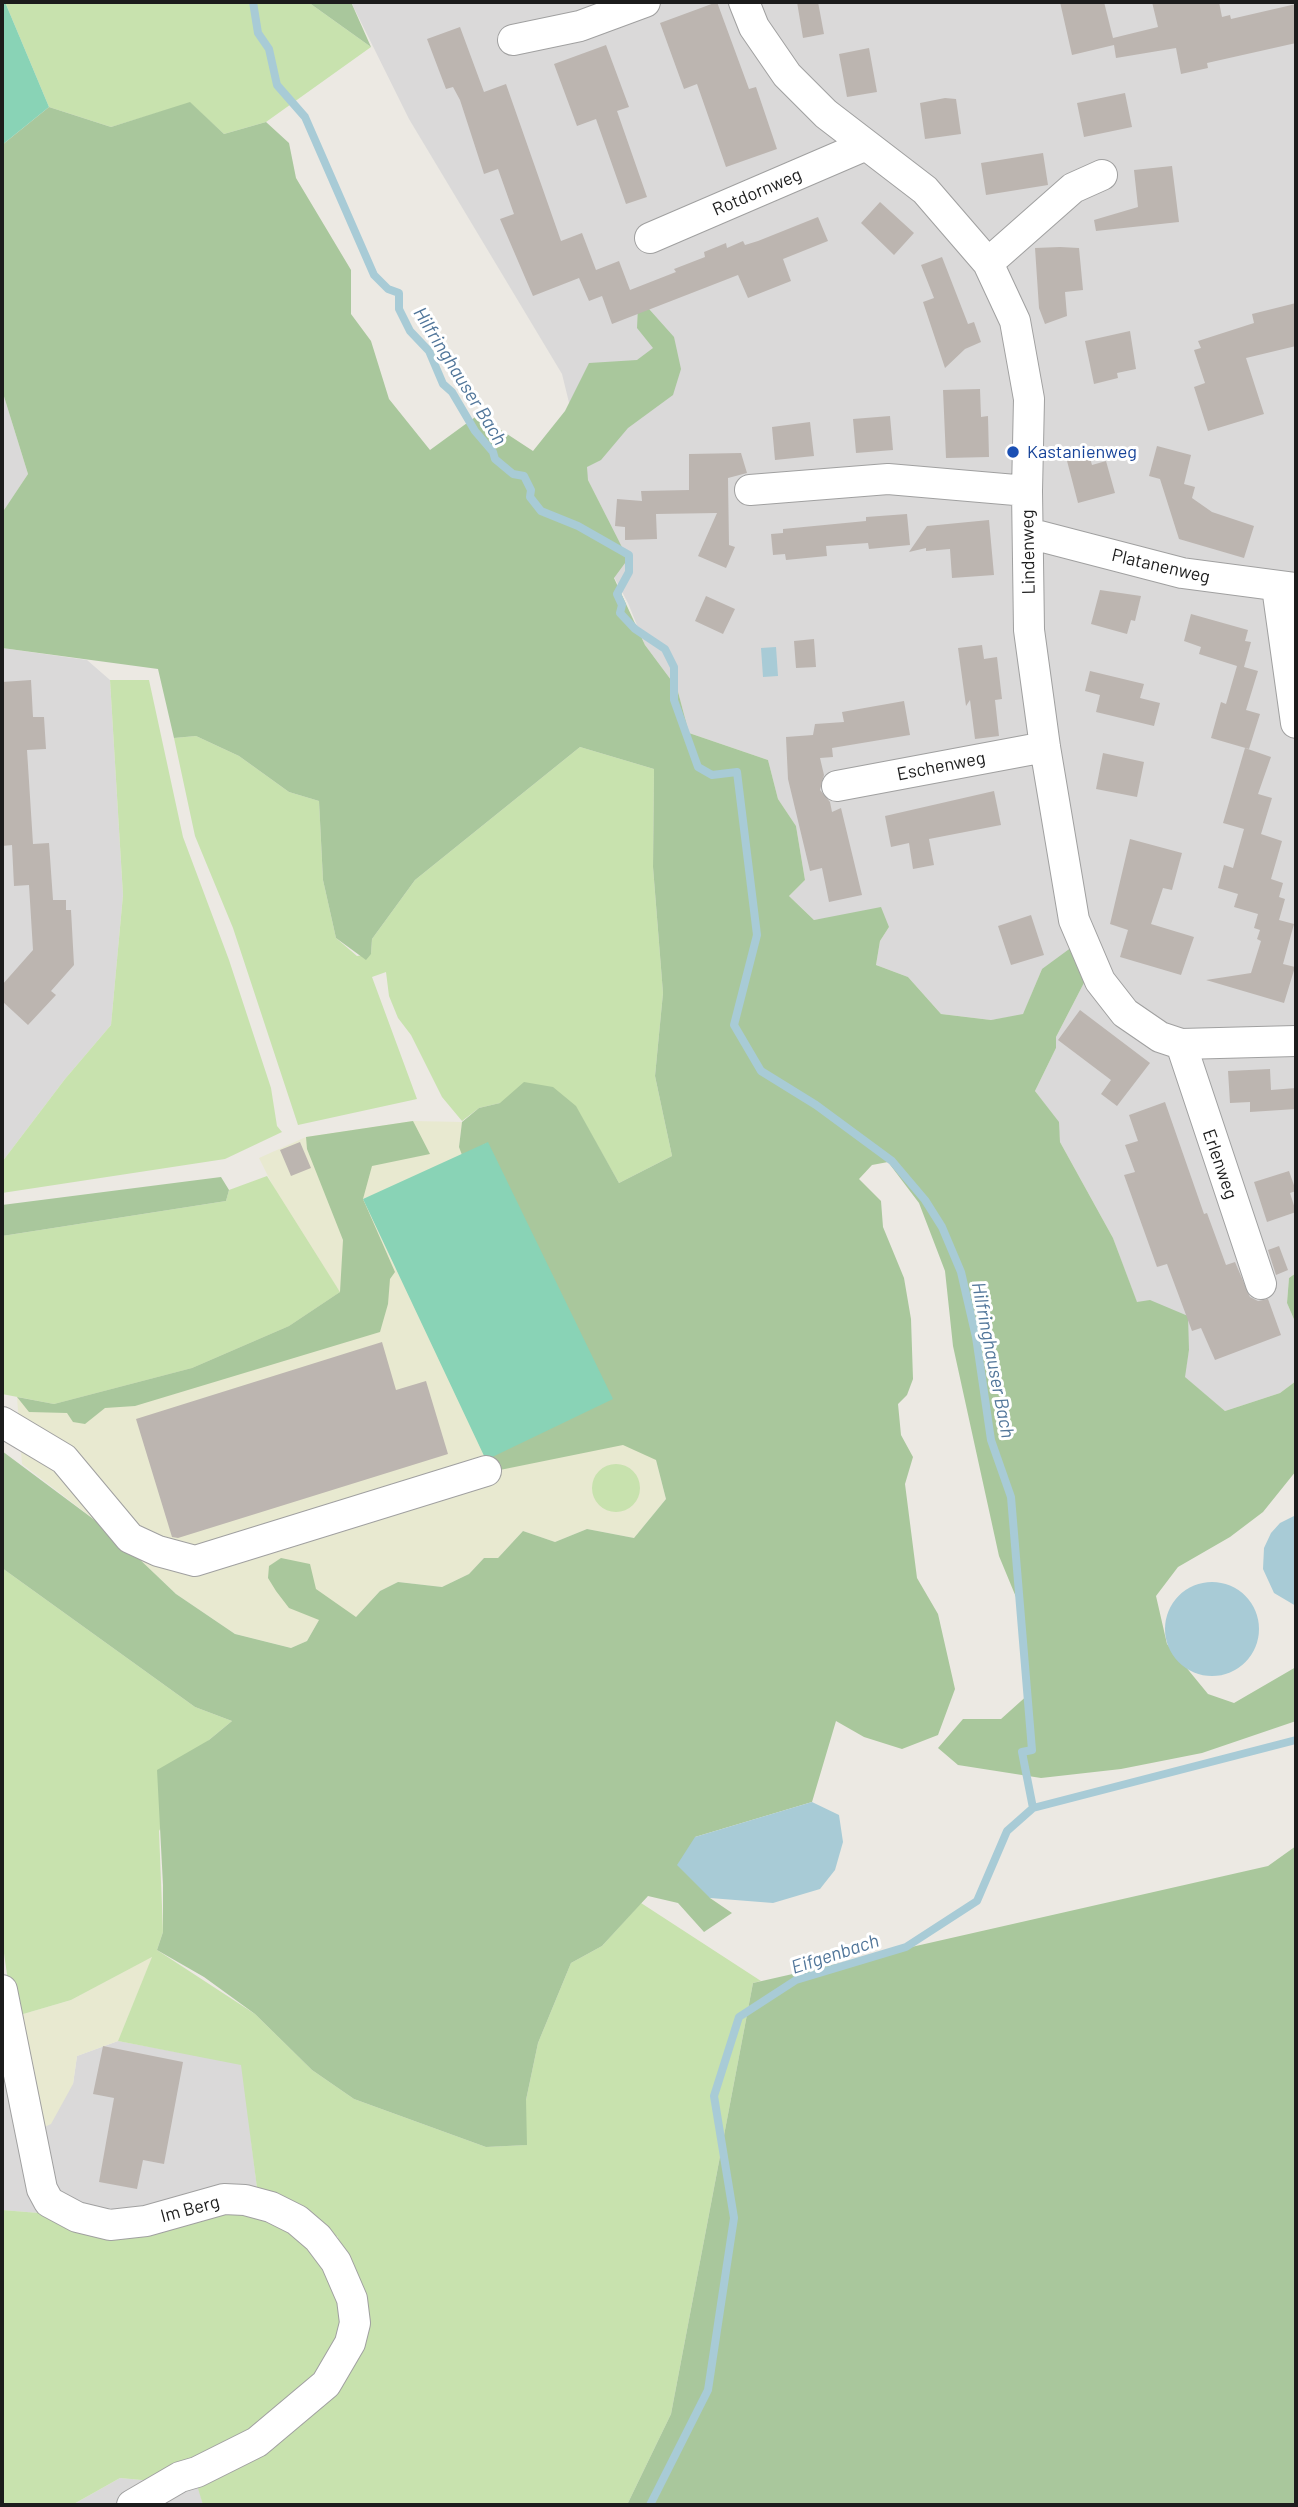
<!DOCTYPE html>
<html>
<head>
<meta charset="utf-8">
<style>
	body { margin:0 }
	#map { position:relative; width:1298px; height:2507px; overflow:hidden; background:#ece9e3; font-family:Barlow,sans-serif }
	canvas { display:block }
	.frame { position:absolute; inset:0; border:4px solid #1c1c1c; pointer-events:none }
</style>
</head>
<body>
<div id="map">
<canvas width="1298" height="2507"></canvas>
<div class="frame"></div>
</div>
<script>
const c = document.querySelector('canvas').getContext('2d');
c.lineJoin = 'round';
function fill(path, color) {
  c.fillStyle = color;
  c.fill(path, 'evenodd');
}
function toPath(rows) {
  const path = new Path2D();
  for (const r of rows) {
    if (r.length === 3) {
      path.moveTo(r[0] + r[2], r[1]);
      path.arc(r[0], r[1], r[2], 0, 2 * Math.PI);
      continue;
    }
    path.moveTo(r[0], r[1]);
    for (let i = 2; i < r.length; i += 2) path.lineTo(r[i], r[i + 1]);
  }
  return path;
}
function stroke(path, color, width, dash) {
  c.strokeStyle = color;
  c.lineWidth = width;
  c.lineCap = dash ? 'butt' : 'round';
  c.setLineDash(dash || []);
  c.stroke(path);
}
function write(font, color, halo, rows, align = 'center') {
  c.font = font + ' Barlow,sans-serif';
  c.lineWidth = 6;
  c.setLineDash([]);
  c.textBaseline = 'middle';
  c.strokeStyle = halo;
  c.fillStyle = color;
  for (const [text, x, y, turn = 0] of rows) {
    c.save();
    c.translate(x, y);
    c.rotate((+turn || 0) * Math.PI / 180);
    c.textAlign = isNaN(turn) ? turn : align;
    if (halo) c.strokeText(text, 0, 0);
    c.fillText(text, 0, 0);
    c.restore();
  }
}
const residential = toPath([
	[351,2,1296,2,1296,1273,1289,1278,1287,1303,1296,1324,1296,1381,1280,1393,1225,1411,1184,1377,1189,1350,1137,1303,1113,1238,1060,1142,1058,1122,1035,1091,1056,1048,1056,1037,1087,977,1042,969,1023,1015,991,1020,941,1014,908,977,876,965,880,941,889,927,839,917,814,920,789,896,805,880,796,826,778,799,768,760,689,733,677,688,645,645,628,603,614,577,607,518,588,480,562,374,409,119],
	[2,390,28,474,2,513],
	[2,648,87,660,110,680,123,895,111,1025,65,1079,2,1162],
	[2,2031,73,2084,77,2056,118,2041,242,2064,257,2188,200,2194,133,2216,60,2201,39,2213,2,2210],
	[120,2478,198,2485,203,2505,72,2505]
]);
const farmland = toPath([
	[413,1121,462,1122,459,1147,656,1460,666,1499,634,1538,587,1529,555,1542,523,1531,498,1558,484,1558,469,1574,442,1587,398,1582,380,1591,356,1617,319,1620,307,1641,291,1648,235,1634,176,1594,112,1533,22,1464,17,1397,54,1404,340,1292,282,1204,259,1158,306,1137],
	[153,1956,118,2041,77,2056,73,2084,51,2124,40,2129,13,2017,71,2000]
]);
const grass = toPath([
	[5,2,308,2,371,47,266,122,224,134,190,103,111,127,49,107],
	[110,680,149,680,183,837,229,960,271,1088,277,1126,282,1132,225,1159,2,1193,2,1162,65,1079,111,1025,123,895],
	[196,736,239,756,289,792,319,801,323,880,336,938,357,956,371,954,372,939,415,880,580,747,654,769,653,867,663,993,655,1076,672,1156,619,1183,575,1106,500,1103,479,1108,462,1121,442,1097,411,1035,398,1018,389,996,386,972,372,977,417,1099,298,1125,233,928,195,836,174,738],
	[267,1176,340,1292,289,1326,192,1368,54,1404,2,1394,2,1236,226,1201,229,1190],
	[616,1488,24],
	[2,1568,195,1707,232,1721,209,1740,159,1831,163,1932,157,1950,255,2014,312,2070,354,2099,486,2147,526,2145,526,2100,538,2043,571,1963,602,1946,641,1903,761,1981,753,1983,671,2414,627,2505,203,2505,197,2485,120,2478,72,2505,2,2505,2,2210,39,2213,75,2230,239,2213,291,2228,340,2288,350,2361,338,2237,257,2188,241,2065,118,2041,152,1957,71,2000,13,2017,2,1939]
]);
const forest = toPath([
	[308,2,351,2,371,47],
	[190,102,224,134,266,122,289,143,296,178,351,270,351,314,371,341,389,399,430,450,478,415,533,451,565,411,589,363,637,360,653,348,637,328,638,307,649,309,674,337,681,369,673,395,628,428,601,460,587,467,588,480,628,559,614,578,645,645,677,688,689,733,768,760,778,799,796,826,805,880,789,896,814,920,881,907,889,927,880,941,876,965,908,977,941,1014,991,1020,1023,1014,1042,969,1072,947,1087,977,1056,1037,1056,1048,1035,1091,1059,1122,1060,1142,1113,1238,1137,1302,1150,1300,1188,1316,1189,1350,1185,1377,1225,1411,1280,1393,1296,1381,1296,1471,1263,1512,1230,1537,1178,1567,1156,1596,1167,1644,1208,1694,1234,1703,1296,1667,1296,1721,1202,1753,1121,1769,1041,1778,958,1765,938,1748,963,1719,1001,1719,1030,1693,1023,1614,999,1556,953,1346,945,1271,919,1203,888,1162,872,1165,859,1179,881,1201,883,1227,904,1278,911,1319,913,1379,907,1395,898,1404,901,1435,913,1457,905,1484,917,1578,938,1614,955,1689,938,1735,902,1749,864,1737,836,1721,812,1802,695,1837,710,1898,732,1913,704,1932,678,1903,648,1896,602,1946,571,1963,538,2043,526,2100,527,2145,486,2147,354,2099,312,2070,255,2014,204,1977,157,1950,163,1932,163,1885,157,1770,209,1740,232,1721,195,1707,2,1568,2,1451,112,1533,176,1594,235,1634,291,1648,307,1641,319,1620,289,1608,276,1591,268,1578,269,1566,281,1558,310,1564,316,1589,356,1617,380,1591,398,1582,442,1587,469,1574,484,1558,498,1558,523,1531,555,1542,587,1529,634,1538,666,1499,656,1460,623,1445,490,1472,487,1143,462,1155,459,1147,462,1122,479,1108,500,1103,524,1082,553,1087,576,1106,619,1183,672,1156,655,1076,663,993,653,867,654,769,580,747,415,880,372,939,371,954,366,960,336,938,323,880,319,801,289,792,239,756,196,736,174,738,158,669,2,648,2,513,28,474,2,390,2,145,49,107,111,127],
	[413,1121,430,1154,372,1166,363,1199,395,1272,390,1279,388,1304,380,1332,135,1406,105,1408,85,1424,73,1422,67,1413,29,1412,17,1397,54,1404,192,1368,289,1326,340,1292,343,1240,307,1149,306,1137],
	[221,1177,229,1190,226,1201,2,1236,2,1205],
	[1296,1273,1296,1324,1287,1303,1289,1278],
	[1296,1846,1296,2505,627,2505,671,2414,753,1983,1268,1866]
]);
const pitch = toPath([
	[2,2,5,2,49,107,2,145],
	[488,1142,613,1399,486,1460,363,1199]
]);
const water = toPath([
	[776,647,778,676,763,677,761,648],
	[1296,1515,1296,1606,1274,1593,1263,1569,1264,1548,1271,1533,1280,1523],
	[1212,1629,47],
	[812,1802,839,1815,843,1842,835,1870,820,1889,773,1903,710,1898,677,1865,695,1837]
]);
const stream = toPath([
	[253,2,258,33,269,49,277,85,305,117,374,275,388,289,399,293,399,309,410,331,429,351,443,384,452,392,475,431,493,452,495,459,513,474,524,476,531,490,530,497,541,511,578,526,629,555,629,572,617,594,622,605,620,613,635,629,665,649,674,667,674,700,698,767,712,775,737,772,757,935,734,1025,761,1071,816,1105,892,1161,925,1200,942,1227,961,1272,976,1337,991,1440,1011,1497,1032,1750,1022,1752,1033,1808],
	[650,2505,708,2390,734,2218,714,2096,739,2017,796,1980,906,1947,977,1901,1007,1831,1033,1808,1296,1740]
]);
const building = toPath([
	[717,2,749,89,756,87,777,149,726,167,697,84,684,89,660,23],
	[797,2,818,2,824,34,803,38],
	[1060,2,1104,2,1113,38,1158,27,1152,2,1219,2,1222,17,1230,15,1231,19,1296,4,1296,43,1207,63,1208,68,1181,74,1176,48,1116,58,1114,45,1072,55],
	[460,27,484,92,506,84,561,241,582,233,596,270,619,261,630,290,676,272,674,269,705,257,704,252,726,243,727,248,743,241,745,245,758,241,818,217,828,241,783,259,791,281,748,298,738,275,612,324,602,296,589,301,579,278,533,296,500,219,514,214,498,169,484,174,460,100,453,87,446,89,427,39],
	[606,45,629,107,617,111,647,197,626,204,596,119,577,126,554,64],
	[869,48,877,92,847,97,839,54],
	[1125,93,1132,127,1084,137,1077,103],
	[945,98,956,99,961,134,925,139,920,103],
	[1043,153,1048,185,986,195,981,163],
	[1172,166,1179,222,1096,231,1094,220,1138,207,1134,170],
	[880,202,914,233,894,255,861,223],
	[1060,247,1079,248,1083,290,1065,292,1067,316,1045,324,1039,308,1035,248],
	[942,257,968,324,974,322,981,342,965,349,945,368,923,302,934,298,921,265],
	[1296,303,1296,346,1246,358,1264,414,1208,431,1194,387,1205,383,1194,350,1201,348,1198,341,1254,323,1252,314],
	[1130,331,1136,369,1117,373,1118,378,1094,384,1085,341],
	[980,389,981,417,988,416,989,457,946,458,943,390],
	[890,416,893,450,856,453,853,419],
	[810,422,814,456,775,460,772,427],
	[1157,446,1191,455,1184,484,1195,487,1192,498,1212,512,1254,526,1244,558,1179,539,1160,479,1149,476],
	[1088,451,1092,465,1106,461,1115,493,1078,503,1066,457],
	[741,453,747,473,728,478,729,545,735,547,726,568,698,556,717,513,656,514,657,539,625,540,625,527,615,526,617,499,642,501,641,491,689,490,689,454],
	[907,514,910,545,869,549,868,543,826,546,827,556,786,560,785,554,773,555,771,534,783,533,783,529,866,521,866,517],
	[989,520,994,575,952,578,950,549,926,551,926,548,909,552,927,526],
	[1100,590,1141,596,1135,621,1131,620,1127,634,1091,624],
	[706,596,735,609,723,634,695,621],
	[1191,614,1248,630,1245,641,1251,642,1244,667,1258,671,1246,710,1260,714,1249,749,1211,738,1221,702,1226,704,1237,666,1199,654,1201,647,1184,641],
	[814,639,816,667,796,668,794,641],
	[982,645,984,659,997,657,1002,699,995,700,999,736,975,739,970,700,966,706,958,648],
	[1090,671,1144,684,1140,698,1160,703,1154,726,1096,712,1100,695,1085,691],
	[31,680,33,717,44,717,46,749,27,750,33,844,49,843,53,900,66,900,66,910,71,910,74,965,51,991,56,995,28,1025,2,1001,2,985,33,950,29,885,14,886,12,845,2,846,2,682],
	[904,701,910,735,832,748,833,757,820,758,824,775,820,790,830,802,832,812,841,808,862,895,829,902,822,868,810,871,788,779,786,737,813,735,815,724,844,722,842,712],
	[1245,748,1271,757,1258,794,1272,798,1261,834,1282,841,1271,879,1283,883,1279,897,1285,899,1279,920,1294,924,1283,964,1295,967,1284,1003,1206,980,1251,973,1261,941,1257,939,1260,930,1254,928,1258,914,1234,907,1238,894,1218,888,1224,865,1233,868,1244,829,1223,823],
	[1103,753,1144,762,1137,797,1096,789],
	[994,791,1001,825,929,839,934,865,913,869,909,843,891,847,885,816],
	[1130,839,1182,853,1172,890,1163,888,1151,924,1194,937,1181,975,1120,957,1128,930,1110,924],
	[1031,915,1044,955,1011,965,998,926],
	[1080,1010,1150,1063,1117,1106,1101,1094,1111,1080,1058,1040],
	[1270,1069,1271,1090,1296,1088,1296,1109,1250,1112,1250,1102,1230,1103,1228,1071],
	[1165,1102,1204,1214,1207,1213,1226,1265,1235,1262,1250,1297,1258,1301,1268,1299,1281,1335,1215,1360,1201,1328,1192,1331,1167,1264,1157,1267,1124,1175,1135,1172,1125,1145,1138,1141,1129,1115],
	[300,1142,311,1168,291,1176,280,1150],
	[1289,1171,1296,1191,1290,1193,1296,1212,1267,1222,1254,1182],
	[1279,1246,1288,1270,1276,1275,1268,1250],
	[382,1342,396,1390,426,1381,448,1454,178,1538,172,1537,136,1419],
	[103,2046,183,2062,164,2164,143,2160,137,2189,99,2182,114,2098,93,2094]
]);
const minor = toPath([
	[744,2,754,27,787,75,826,114,925,190,988,263,1015,321,1029,399,1027,491,1029,630,1045,747,1074,920,1100,981,1125,1013,1160,1037,1181,1044,1296,1041],
	[513,40,580,26,645,2],
	[650,238,864,146],
	[988,263,1073,188,1102,175],
	[750,490,888,479,1027,491],
	[1028,533,1182,573,1296,588],
	[1277,587,1296,723],
	[837,786,1045,747],
	[1181,1044,1261,1284],
	[2,1422,64,1459,130,1538,158,1551,195,1561,486,1471],
	[2,1990,42,2189,49,2202,77,2217,110,2225,146,2221,224,2199,245,2200,271,2207,297,2220,318,2238,336,2262,352,2299,355,2323,350,2343,326,2384,257,2442,197,2472,180,2477,132,2505]
]);
const markers = [
	[1013,452,7,"#1a4fb4"]
];
const streetNames = [
	["Rotdornweg",757,192,-23],
	["Lindenweg",1028,552,-91],
	["Platanenweg",1161,566,13],
	["Eschenweg",941,766,-11],
	["Erlenweg",1220,1164,71],
	["Im Berg",190,2209,-15]
];
const transitNames = [
	["Kastanienweg",1027,452]
];
const waterNames = [
	["Hilfringhauser Bach",460,376,58],
	["Hilfringhauser Bach",993,1360,79],
	["Eifgenbach",835,1954,-18]
];
fill(residential, '#dad9d9');
fill(farmland, '#e8e9d0');
fill(grass, '#c8e2ae');
fill(forest, '#a9c79c');
fill(pitch, '#89d3b6');
fill(water, '#a8cbd6');
stroke(stream, '#a8cbd6', 8);
fill(building, '#bcb5b0');
stroke(minor, '#a0a0a0', 32);
stroke(minor, '#fff', 30);
for (const [x, y, r, color] of markers) {
  const dot = new Path2D();
  dot.arc(x, y, r, 0, 2 * Math.PI);
  c.fillStyle = color;
  c.fill(dot);
  stroke(dot, '#fff', 2.5);
}
write('18px', '#1c1c1c', '#fff', streetNames);
write('18px', '#164399', '#fff', transitNames, 'left');
write('italic 19px', '#51769a', '#fff', waterNames);
</script>
</body>
</html>
